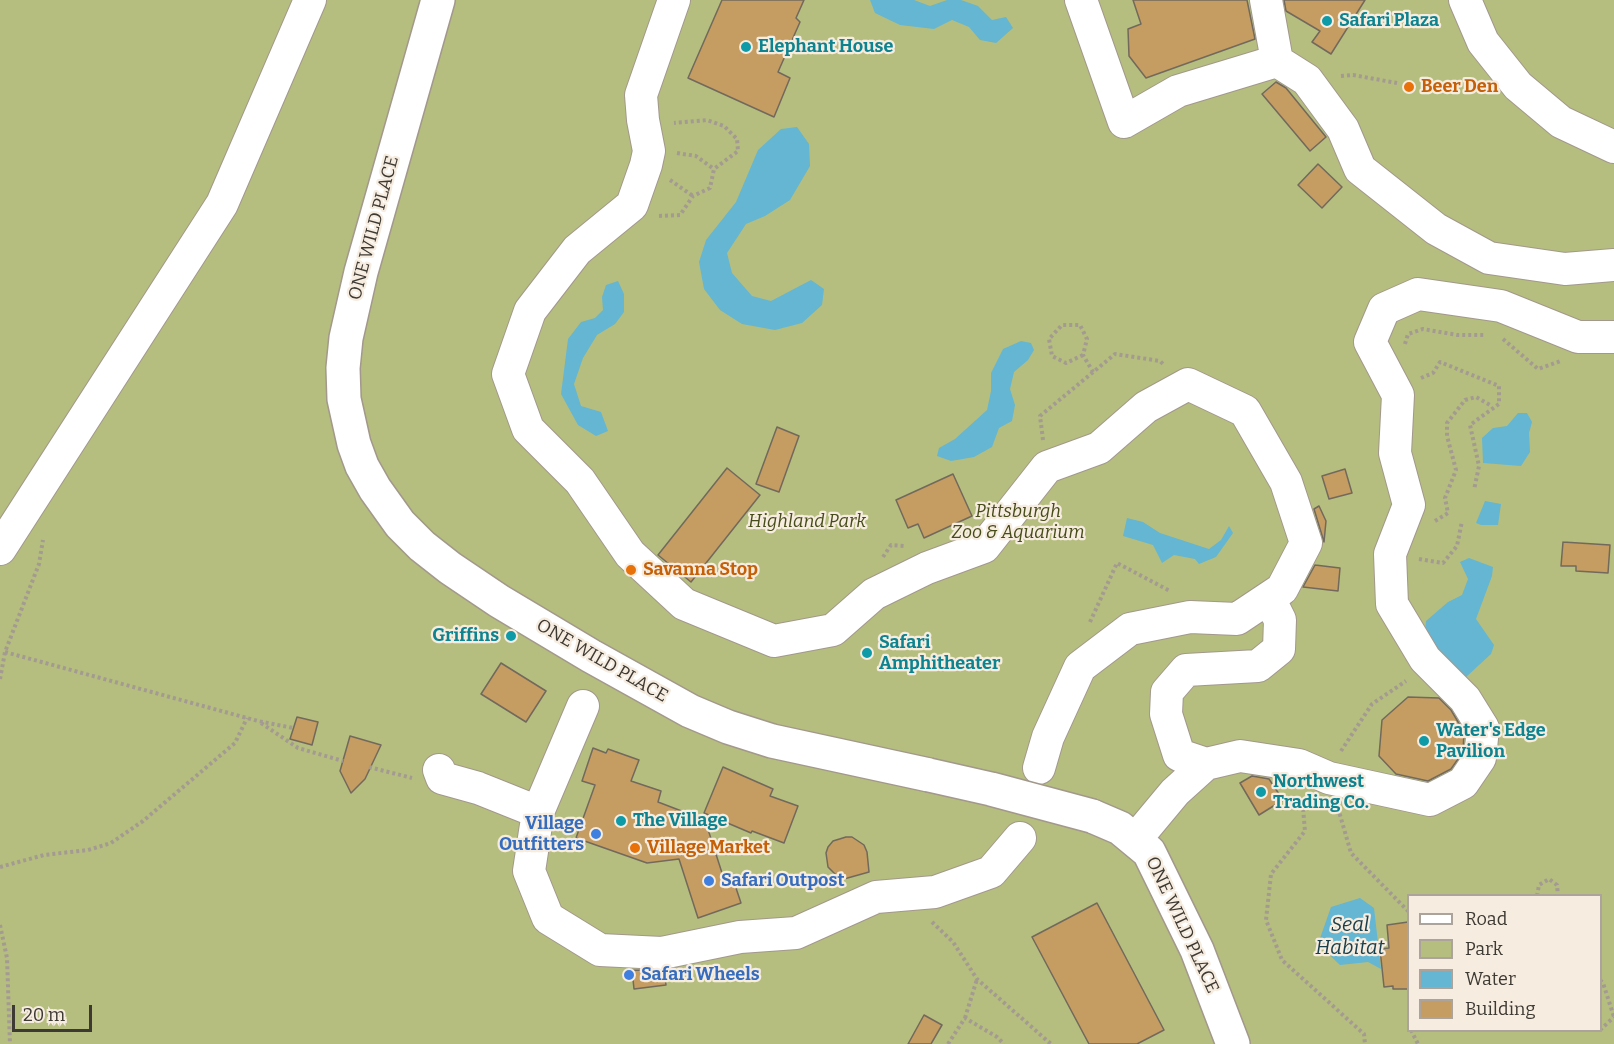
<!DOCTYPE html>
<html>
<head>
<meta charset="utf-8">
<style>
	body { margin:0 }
	#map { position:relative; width:1614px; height:1044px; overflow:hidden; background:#e9dfd2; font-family:Bitter,serif }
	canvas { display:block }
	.legend { position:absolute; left:1407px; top:894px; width:195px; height:138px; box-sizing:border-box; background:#f6ecdf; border:2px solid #aca49a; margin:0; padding:8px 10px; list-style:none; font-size:18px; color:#3d3933 }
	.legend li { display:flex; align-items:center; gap:12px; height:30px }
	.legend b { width:30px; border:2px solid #aca49a }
	.scale { position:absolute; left:12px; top:1005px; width:80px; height:27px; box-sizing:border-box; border:3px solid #3d3933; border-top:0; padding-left:8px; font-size:18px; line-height:21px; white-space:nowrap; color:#3d3933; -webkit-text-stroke:4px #f6ecdf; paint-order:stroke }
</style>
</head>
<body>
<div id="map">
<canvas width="1614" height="1044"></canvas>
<ul class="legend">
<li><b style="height:8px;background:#fff"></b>Road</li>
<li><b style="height:16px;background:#b5be7e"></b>Park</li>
<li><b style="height:16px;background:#64b6d3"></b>Water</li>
<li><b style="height:16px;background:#c59c61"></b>Building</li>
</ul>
<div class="scale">20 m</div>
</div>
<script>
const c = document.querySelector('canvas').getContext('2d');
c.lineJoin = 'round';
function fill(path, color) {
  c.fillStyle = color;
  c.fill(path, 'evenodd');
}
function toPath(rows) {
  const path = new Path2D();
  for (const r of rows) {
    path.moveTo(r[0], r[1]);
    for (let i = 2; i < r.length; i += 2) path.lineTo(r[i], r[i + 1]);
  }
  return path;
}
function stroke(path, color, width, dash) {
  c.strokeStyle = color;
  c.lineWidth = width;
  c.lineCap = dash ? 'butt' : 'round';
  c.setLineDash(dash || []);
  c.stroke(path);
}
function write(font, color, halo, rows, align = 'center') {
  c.font = font + ' Bitter,serif';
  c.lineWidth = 4.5;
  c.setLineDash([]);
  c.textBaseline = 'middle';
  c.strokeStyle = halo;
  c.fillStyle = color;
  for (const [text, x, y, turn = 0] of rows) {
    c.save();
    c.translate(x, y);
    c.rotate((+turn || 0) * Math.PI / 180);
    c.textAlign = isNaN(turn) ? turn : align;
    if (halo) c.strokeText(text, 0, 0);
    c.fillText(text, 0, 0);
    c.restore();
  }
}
const green = toPath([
	[0,0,1614,0,1614,1044,0,1044],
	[1408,896,1600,896,1600,1030,1408,1030]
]);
const water = toPath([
	[870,0,914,0,930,6,947,0,961,0,978,6,992,20,1006,17,1013,28,996,43,980,40,969,27,952,20,934,29,900,25,875,13],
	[797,127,809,144,810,166,790,200,765,216,746,224,727,253,732,273,752,296,771,301,811,280,824,289,822,305,802,323,775,330,742,324,720,310,704,289,699,262,706,240,736,202,758,150,781,129],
	[618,281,624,294,624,312,615,324,597,335,583,358,574,384,581,406,601,412,608,431,596,436,578,425,561,394,568,339,581,322,595,318,603,310,602,297,606,285],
	[1021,341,1031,343,1034,350,1028,360,1014,372,1010,389,1015,405,1012,421,999,428,992,447,974,457,951,461,937,456,939,448,955,439,987,410,991,391,991,373,1003,349],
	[1518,413,1527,413,1532,422,1529,433,1530,452,1521,466,1483,463,1482,438,1493,428,1507,426],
	[1485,501,1501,504,1498,525,1481,525,1476,523],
	[1127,518,1143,522,1160,533,1209,549,1221,540,1229,526,1233,533,1216,557,1199,564,1195,559,1174,555,1162,563,1153,545,1123,536],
	[1469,558,1493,567,1492,576,1476,619,1494,645,1491,654,1466,677,1444,663,1425,631,1426,621,1448,602,1462,595,1468,579,1460,562],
	[1360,898,1374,908,1381,969,1368,962,1340,965,1318,944,1331,907]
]);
const building = toPath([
	[722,0,804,0,796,18,800,22,778,72,790,78,774,117,688,78,722,0],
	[1133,0,1247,0,1255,39,1146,78,1129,56,1128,29,1141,24,1133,0],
	[1284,0,1365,0,1331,54,1312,42,1320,31,1286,11,1284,0],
	[1276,82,1286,88,1326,137,1310,151,1262,94,1276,82],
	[1318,164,1342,187,1322,208,1298,185,1318,164],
	[777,427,799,436,779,492,756,484,777,427],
	[727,468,760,495,691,582,658,555,727,468],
	[1345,469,1352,493,1329,499,1322,476,1345,469],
	[953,474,972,516,924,538,918,524,908,528,896,500,953,474],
	[1319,506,1326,521,1324,542,1314,509,1319,506],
	[1563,542,1610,545,1608,573,1576,571,1576,566,1561,566,1563,542],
	[1315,565,1340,568,1338,591,1303,587,1315,565],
	[501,663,546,691,526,722,481,694,501,663],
	[1408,697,1439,698,1451,710,1464,732,1463,752,1451,769,1428,781,1396,774,1379,756,1382,720,1408,697],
	[297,717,318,722,312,745,290,739,297,717],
	[350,736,381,745,365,779,351,793,340,771,350,736],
	[593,748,606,753,608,749,639,760,631,781,661,791,658,802,705,820,723,876,731,873,741,903,698,918,679,859,647,863,576,838,595,785,582,781,593,748],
	[723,767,773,789,770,796,798,806,784,843,752,831,751,833,704,813,723,767],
	[1252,776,1269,779,1283,800,1259,815,1240,783,1252,776],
	[846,837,852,837,864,845,867,852,869,872,844,879,838,877,828,867,826,853,828,847,833,841,846,837],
	[1097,903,1164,1030,1137,1044,1089,1044,1032,937,1097,903],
	[1408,922,1408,989,1393,989,1393,986,1384,987,1380,949,1389,948,1387,925,1408,922],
	[632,970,664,971,666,985,634,989,632,970],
	[924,1015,942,1025,931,1044,908,1044,924,1015]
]);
const path = toPath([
	[1341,76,1353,75,1397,83],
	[677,153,696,156,714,169],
	[670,180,693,196],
	[659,216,680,215,693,196,710,188,714,169,738,151,737,139,724,126,707,120,674,123],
	[1503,339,1538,369,1561,361],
	[1405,344,1408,334,1423,329,1457,335,1485,335],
	[1083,355,1066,363,1052,356,1049,339,1062,325,1080,325,1087,339,1083,355,1093,372],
	[1421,378,1433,373,1440,362,1499,386,1499,404,1470,425,1479,466,1474,490],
	[1043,440,1040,416,1115,354,1160,361,1164,365],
	[1435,521,1448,513,1445,498,1456,470,1447,436,1447,423,1465,400,1476,397,1490,405],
	[883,557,891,545,905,546],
	[1419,559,1443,563,1457,546,1462,521],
	[1090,622,1117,563,1170,591],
	[5,652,258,721,293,728],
	[0,679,5,652,39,564,43,540],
	[261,723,298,748,343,761],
	[1341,751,1372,704,1406,681],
	[369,767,412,778],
	[1302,797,1305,831,1271,874,1266,920,1282,960,1364,1034,1365,1044],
	[1338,808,1351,853,1408,911],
	[0,867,44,855,88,850,111,843,143,821,235,743,247,718],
	[1537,896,1539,885,1549,879,1557,885,1558,896],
	[932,922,953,942,977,979,1051,1044],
	[0,925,7,958,10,1044],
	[1600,980,1603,983,1614,1017],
	[965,1018,977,979],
	[1411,1030,1418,1044],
	[1600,1030,1614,1017],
	[948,1044,965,1018,997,1037,1004,1044]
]);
const minor = toPath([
	[674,0,641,95,643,120,649,151,646,165,632,205,577,250,530,311,508,374,528,429,580,481,630,554,684,604,774,641,833,630,874,594,927,568,984,547,1047,467,1099,448,1146,407,1188,384,1245,411,1286,482,1306,543,1282,589,1237,619,1190,617,1130,629,1080,667,1048,737,1039,768],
	[1081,0,1124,122,1178,91,1277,61,1307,80,1343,129,1360,169,1436,229,1489,258,1565,269,1614,265],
	[1266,0,1277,61],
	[1465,0,1483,42,1518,86,1561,122,1614,147],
	[0,549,222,204,310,0],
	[1269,598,1280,620,1279,649,1258,666,1186,670,1167,692,1166,714,1179,755,1206,764,1240,756,1299,765,1329,778,1430,800,1463,783,1480,758,1483,728,1465,699,1425,659,1392,604,1390,554,1409,505,1395,453,1398,395,1370,342,1384,309,1418,294,1501,306,1578,337,1614,337],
	[439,770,442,778,478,788,538,812,529,871,548,918,600,950,662,953,740,937,796,933,876,897,935,892,991,872,1020,838],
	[538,812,583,706],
	[1135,840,1175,792,1206,764]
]);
const major = toPath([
	[438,0,361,272,346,338,343,368,344,399,354,444,362,466,375,489,400,524,422,546,450,568,499,601,591,656,690,711,728,727,772,741,929,775],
	[1092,816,1120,828,1149,852,1197,950,1233,1044]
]);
const majorBridge = toPath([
	[929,775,991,789,1092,816]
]);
const markers = [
	[1327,21,6,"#0f9aa8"],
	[746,47,6,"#0f9aa8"],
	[1409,87,6,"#e8710a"],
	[631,570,6,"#e8710a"],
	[511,636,6,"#0f9aa8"],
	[867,653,6,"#0f9aa8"],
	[1424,741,6,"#0f9aa8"],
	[1261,792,6,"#0f9aa8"],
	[621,821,6,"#0f9aa8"],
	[596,834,6,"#3f7fe0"],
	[635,848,6,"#e8710a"],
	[709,881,6,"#3f7fe0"],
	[629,975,6,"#3f7fe0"]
];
const cultureNames = [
	["Safari Plaza",1339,21],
	["Elephant House",758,47],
	["Griffins",499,636,"right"],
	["Safari",879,643],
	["Amphitheater",879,664],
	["Water's Edge",1436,731],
	["Pavilion",1436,752],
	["Northwest",1273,782],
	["Trading Co.",1273,803],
	["The Village",633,821]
];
const foodNames = [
	["Beer Den",1421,87],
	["Savanna Stop",643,570],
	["Village Market",647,848]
];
const streetNames = [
	["ONE WILD PLACE",374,228,-75],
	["ONE WILD PLACE",602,661,30],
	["ONE WILD PLACE",1182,925,65]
];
const parkNames = [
	["Pittsburgh",1018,512],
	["Zoo & Aquarium",1018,533],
	["Highland Park",807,522]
];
const shopNames = [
	["Village",584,824,"right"],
	["Outfitters",584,845,"right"],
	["Safari Outpost",721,881],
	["Safari Wheels",641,975]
];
const waterNames = [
	["Seal",1350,925],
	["Habitat",1350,948]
];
fill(green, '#b5be7e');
fill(water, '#64b6d3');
fill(building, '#c59c61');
stroke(building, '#72695d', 1.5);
stroke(minor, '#a2988c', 34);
stroke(major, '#a2988c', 36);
stroke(path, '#a39b91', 4, [3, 3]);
stroke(minor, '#fff', 32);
stroke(major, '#fff', 33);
stroke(majorBridge, '#a2988c', 36, []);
stroke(majorBridge, '#fff', 33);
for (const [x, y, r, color] of markers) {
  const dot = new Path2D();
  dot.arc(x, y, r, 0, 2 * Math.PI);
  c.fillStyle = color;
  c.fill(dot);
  stroke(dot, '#f6ecdf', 2);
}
write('bold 18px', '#0d838f', '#f6ecdf', cultureNames, 'left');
write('bold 18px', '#c56008', '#f6ecdf', foodNames, 'left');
write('18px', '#3d3933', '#f6ecdf', streetNames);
write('italic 18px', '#464c19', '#f6ecdf', parkNames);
write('bold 18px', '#366cbe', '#f6ecdf', shopNames, 'left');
write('italic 20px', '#183e4b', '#f6ecdf', waterNames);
</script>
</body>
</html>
